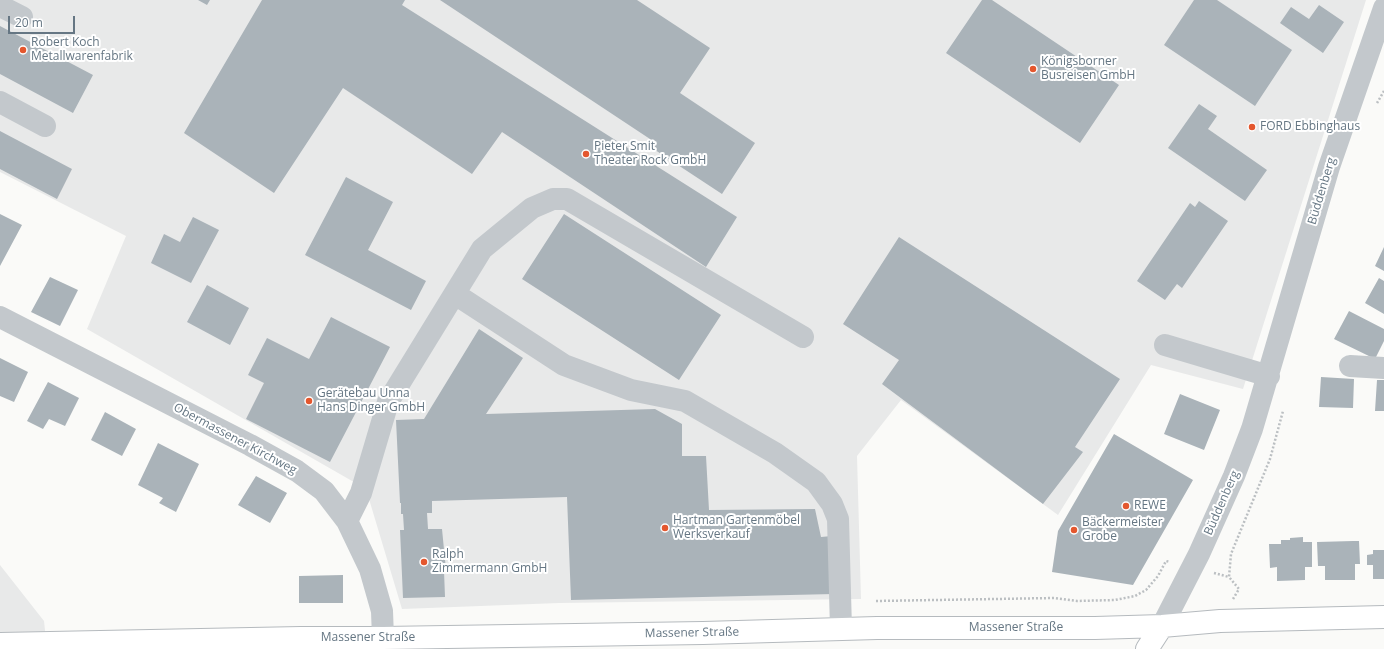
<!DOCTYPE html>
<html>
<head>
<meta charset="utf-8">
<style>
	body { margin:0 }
	#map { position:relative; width:1384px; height:649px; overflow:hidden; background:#fafaf8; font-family:"Open Sans",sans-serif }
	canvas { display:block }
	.scale { position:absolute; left:8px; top:16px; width:67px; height:18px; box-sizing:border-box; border:2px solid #657683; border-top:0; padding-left:5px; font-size:12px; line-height:14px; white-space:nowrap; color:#657683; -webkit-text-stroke:3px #fff; paint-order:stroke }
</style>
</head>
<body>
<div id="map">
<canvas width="1384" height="649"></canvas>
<div class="scale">20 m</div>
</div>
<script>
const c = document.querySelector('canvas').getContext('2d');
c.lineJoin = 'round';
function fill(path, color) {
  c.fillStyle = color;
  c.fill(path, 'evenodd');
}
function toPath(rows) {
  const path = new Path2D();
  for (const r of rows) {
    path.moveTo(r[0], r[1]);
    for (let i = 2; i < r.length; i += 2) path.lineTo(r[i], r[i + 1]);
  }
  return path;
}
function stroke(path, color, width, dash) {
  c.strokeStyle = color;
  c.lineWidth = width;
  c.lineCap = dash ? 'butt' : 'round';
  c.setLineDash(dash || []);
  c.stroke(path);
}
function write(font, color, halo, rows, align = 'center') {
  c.font = font + ' "Open Sans",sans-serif';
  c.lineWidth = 4;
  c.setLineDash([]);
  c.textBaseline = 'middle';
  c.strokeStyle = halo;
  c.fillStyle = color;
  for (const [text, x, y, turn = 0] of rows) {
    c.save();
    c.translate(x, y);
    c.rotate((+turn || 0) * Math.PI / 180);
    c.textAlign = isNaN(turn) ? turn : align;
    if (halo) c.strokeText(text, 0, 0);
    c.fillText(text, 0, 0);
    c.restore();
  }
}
const built = toPath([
	[0,0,1366,0,1243,389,1151,365,1058,515,901,400,857,456,861,599,559,603,402,609,366,489,87,329,126,236,0,172],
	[0,565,44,621,47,649,0,649]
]);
const building = toPath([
	[198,0,210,0,207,5],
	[262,0,405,0,402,5,737,217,706,267,502,132,472,174,343,88,274,193,184,133],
	[440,0,637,0,710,48,680,93,755,143,722,194,646,144,650,139],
	[982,0,992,0,1119,85,1080,143,946,53],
	[1194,0,1217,0,1292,50,1255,106,1164,45],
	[1319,5,1344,22,1323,53,1280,23,1291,7,1309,19],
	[0,26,93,75,73,113,0,74],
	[1199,104,1217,116,1208,129,1267,170,1245,201,1168,148],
	[0,131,72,169,57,199,0,169],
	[346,177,393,202,368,250,426,281,411,310,305,255],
	[1199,201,1228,221,1182,288,1177,284,1165,300,1137,281,1190,203,1195,207],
	[0,214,22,225,0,266],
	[564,214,721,315,679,380,522,279],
	[193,217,219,230,191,283,151,263,164,234,180,242],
	[899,237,1120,379,1075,447,1083,452,1043,504,882,384,899,360,843,324],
	[1384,247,1384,271,1375,266],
	[50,277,78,290,60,326,31,312],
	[1379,278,1384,281,1384,314,1365,303],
	[207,285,249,308,230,345,187,322],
	[1349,311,1384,329,1384,341,1375,359,1334,339],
	[331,317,390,347,330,462,246,419,264,383,248,375,267,338,309,359],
	[479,329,523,358,486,414,655,409,682,424,682,456,706,456,709,510,815,509,821,537,832,536,834,594,571,600,567,497,432,501,432,513,427,513,428,529,442,529,446,570,444,571,445,597,403,598,400,530,404,530,403,514,401,514,401,503,400,503,396,420,424,419],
	[0,358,28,372,14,402,0,396],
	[1321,377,1354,379,1353,408,1319,407],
	[1377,380,1384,380,1384,411,1375,411],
	[48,382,79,398,65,426,49,419,43,429,27,421],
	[1180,394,1220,410,1204,450,1164,434],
	[105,412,136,429,122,456,91,440],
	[1114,434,1193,480,1133,585,1052,572,1058,531],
	[158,443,199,464,176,512,159,503,163,498,138,485],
	[256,476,287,493,270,523,238,505],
	[1303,537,1303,542,1312,542,1312,567,1305,567,1305,580,1277,581,1277,567,1270,568,1269,544,1281,544,1281,540,1290,540,1290,538],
	[1353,541,1359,541,1360,564,1355,564,1355,580,1325,580,1325,566,1318,566,1317,542],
	[1373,550,1384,550,1384,579,1373,579,1373,565,1367,565,1367,555,1373,554],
	[343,575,343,603,299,603,299,576]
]);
const path = toPath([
	[1377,103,1384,91],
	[1214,573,1229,577],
	[1233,599,1239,589,1229,577,1231,554,1270,459,1283,411],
	[876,601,1054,598,1077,601,1115,600,1135,596,1146,590,1158,576,1166,561,1170,562]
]);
const minor = toPath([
	[0,6,22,17],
	[0,102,45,126],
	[455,294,564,365,631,390,685,401,775,453,816,482,832,504,838,519,841,629],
	[0,317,250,445,297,471,324,491,347,521,370,569,382,611,383,638],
	[1165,345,1269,376],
	[1350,366,1384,368],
	[347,521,361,493,388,402,482,249,532,208,553,199,567,199,803,337],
	[1162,626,1199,554,1234,476,1252,429,1329,167,1384,8]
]);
const major = toPath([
	[0,644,301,638,383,638,703,633,877,628,1095,628,1162,626,1220,621,1384,617],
	[1147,649,1162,626]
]);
const markers = [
	[23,50,4,"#e4572e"],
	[1033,69,4,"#e4572e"],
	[1252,127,4,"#e4572e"],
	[586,154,4,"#e4572e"],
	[309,401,4,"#e4572e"],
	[1126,506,4,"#e4572e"],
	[665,528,4,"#e4572e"],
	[1074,530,4,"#e4572e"],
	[424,562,4,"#e4572e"]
];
const poiNames = [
	["Robert Koch",31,43],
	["Metallwarenfabrik",31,57],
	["Königsborner",1041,62],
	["Busreisen GmbH",1041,76],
	["FORD Ebbinghaus",1260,127],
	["Pieter Smit",594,147],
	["Theater Rock GmbH",594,161],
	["Gerätebau Unna",317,394],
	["Hans Dinger GmbH",317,408],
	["REWE",1134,506],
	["Hartman Gartenmöbel",673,521],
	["Werksverkauf",673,535],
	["Bäckermeister",1082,523],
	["Grobe",1082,537],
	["Ralph",432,555],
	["Zimmermann GmbH",432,569]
];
const streetNames = [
	["Büddenberg",1322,191,-73],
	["Obermassener Kirchweg",235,439,28],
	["Büddenberg",1222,503,-66],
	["Massener Straße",1016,628],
	["Massener Straße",692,633,-1],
	["Massener Straße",368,638]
];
fill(built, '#e8e9e9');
fill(building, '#aab3b9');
stroke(major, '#b5babe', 24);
stroke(path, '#bbbfc2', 2.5, [2, 2]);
stroke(minor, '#c3c8cc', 22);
stroke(major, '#fff', 22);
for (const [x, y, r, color] of markers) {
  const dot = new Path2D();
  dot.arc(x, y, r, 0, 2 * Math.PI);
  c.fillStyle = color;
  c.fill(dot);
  stroke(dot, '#fff', 1.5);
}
write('12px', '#657683', '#fff', poiNames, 'left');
write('12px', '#657683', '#fff', streetNames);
</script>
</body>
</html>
